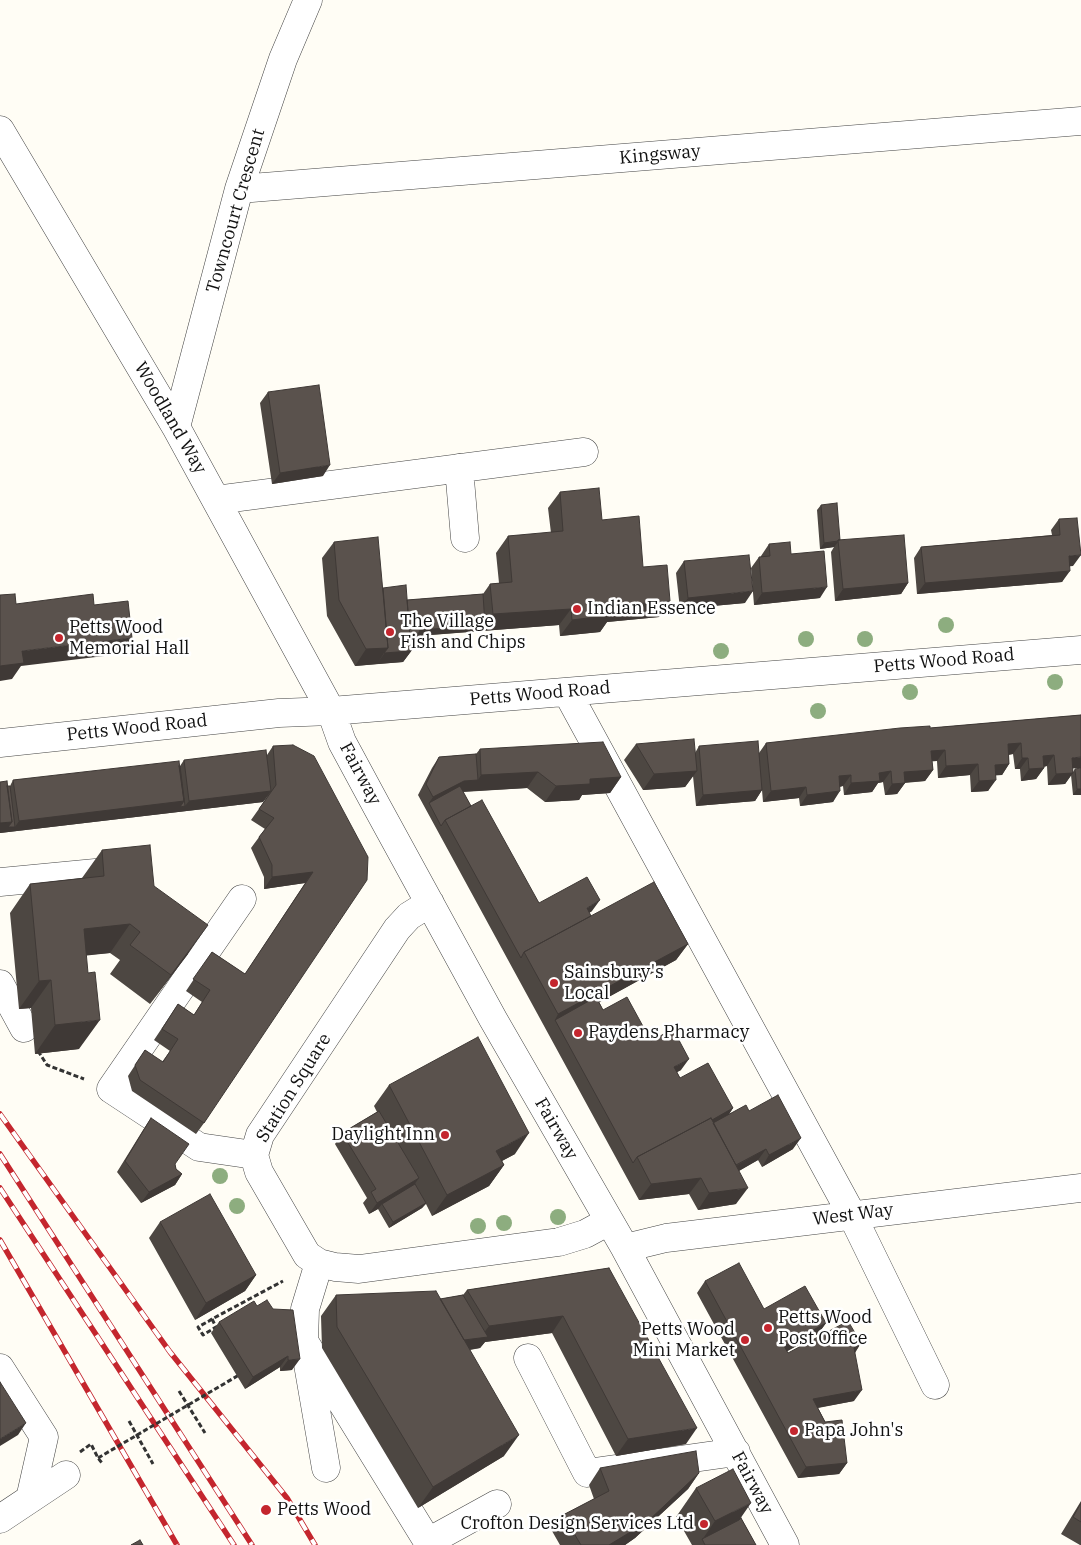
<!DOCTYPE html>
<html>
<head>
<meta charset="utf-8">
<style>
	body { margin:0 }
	canvas { display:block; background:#fffdf5 }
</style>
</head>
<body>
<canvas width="1081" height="1545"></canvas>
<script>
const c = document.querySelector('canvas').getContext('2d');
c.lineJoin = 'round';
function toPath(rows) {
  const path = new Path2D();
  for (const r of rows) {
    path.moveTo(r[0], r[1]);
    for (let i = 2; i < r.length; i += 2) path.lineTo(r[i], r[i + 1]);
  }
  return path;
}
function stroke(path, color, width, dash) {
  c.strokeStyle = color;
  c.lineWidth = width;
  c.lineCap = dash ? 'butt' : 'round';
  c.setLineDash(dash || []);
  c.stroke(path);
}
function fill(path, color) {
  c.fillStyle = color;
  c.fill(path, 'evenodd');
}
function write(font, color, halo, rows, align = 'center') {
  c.font = font + ' "IBM Plex Serif",serif';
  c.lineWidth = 5;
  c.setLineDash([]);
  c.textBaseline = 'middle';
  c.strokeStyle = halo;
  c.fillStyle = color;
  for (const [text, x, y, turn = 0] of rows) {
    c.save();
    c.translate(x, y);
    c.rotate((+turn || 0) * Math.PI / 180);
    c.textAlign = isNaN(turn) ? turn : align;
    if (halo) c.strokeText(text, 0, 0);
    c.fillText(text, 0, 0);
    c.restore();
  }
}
const path = toPath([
	[38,1051,47,1065,84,1079],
	[212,1319,216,1327,203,1335,198,1327,209,1321,212,1319,283,1281],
	[179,1391,205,1433],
	[129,1421,153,1464],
	[80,1452,91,1444,98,1458,102,1463]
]);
const minor = toPath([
	[0,130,176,427,331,711,342,742,376,805,493,1019,625,1248,785,1545],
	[239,189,1081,121],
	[176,427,239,189,283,59,308,0],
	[459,468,465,538],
	[216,500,584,452],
	[567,692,852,1215,935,1385],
	[0,743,279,713,331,711,1081,650],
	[0,882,106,872],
	[242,899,111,1089,199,1147,254,1155],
	[430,903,409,916,397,929,260,1135,254,1155,259,1172,307,1255,319,1263,335,1267,359,1269,559,1242,585,1234,609,1221],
	[0,984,24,1028],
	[625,1248,666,1238,1081,1188],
	[319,1263,305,1309,304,1341,326,1468],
	[304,1341,428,1542,497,1504],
	[528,1358,587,1473,736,1452],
	[0,1368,44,1437,30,1499],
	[0,1519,66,1475]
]);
const rail = toPath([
	[0,1114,170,1352,287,1498,315,1545],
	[0,1154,252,1545],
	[0,1188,234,1545],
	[0,1240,177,1545]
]);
const pathBridge = toPath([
	[98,1458,239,1375]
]);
const trees = [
	[946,625],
	[806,639],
	[865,639],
	[721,651],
	[1055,682],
	[910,692],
	[818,711],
	[220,1176],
	[237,1206],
	[558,1217],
	[504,1223],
	[478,1226]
];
const wall = toPath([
	[268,392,323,476,272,484,260,403],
	[560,492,602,520,643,567,659,617,607,622,600,632,560,636,559,625,418,636,412,650,403,662,355,666,327,616,322,558,334,542,383,588,407,600,483,594,490,584,499,583,496,553,508,536,551,533,548,508],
	[821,505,840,540,908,583,901,594,835,601,831,552,834,547,820,549,817,510],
	[1059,519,1073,566,1070,566,1062,582,917,594,914,558,921,547,1052,535,1051,530],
	[769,544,791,554,820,598,754,605,751,568,759,557,761,557,761,556],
	[684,561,745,603,680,609,676,573],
	[1081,715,1072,768,1073,772,1075,769,1081,795,1073,795,1071,775,1065,784,1048,785,1047,766,1044,767,1044,768,1036,779,1021,781,1020,769,1015,769,1013,754,1009,755,1009,764,1002,775,996,775,988,791,971,792,970,775,938,778,937,761,932,761,933,770,925,781,905,783,897,794,885,795,883,782,878,783,872,792,844,795,843,786,840,787,833,802,800,806,799,798,763,802,762,790,755,801,696,806,693,776,685,787,643,790,624,760,636,744,695,753,699,746,759,753,766,743,930,728],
	[273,746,368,857,204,1123,196,1134,132,1091,128,1076,145,1050,162,1062,170,1051,154,1040,178,1004,194,1015,202,1002,186,991,212,952,245,974,305,883,264,889,264,877,251,848,265,829,251,820,268,796,263,802,0,833,0,782,7,786,10,786,13,780,180,766,184,760,267,755],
	[480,749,621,777,610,793,582,795,579,800,545,802,527,788,463,792,471,806,539,903,592,911,589,913,591,916,688,944,676,960,599,1002,603,1010,651,1041,681,1070,677,1072,680,1078,733,1108,729,1114,749,1111,793,1149,762,1167,758,1160,739,1171,736,1204,698,1210,689,1194,639,1200,418,795,432,768,439,757,476,754],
	[102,850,154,886,188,954,150,1004,110,974,120,960,110,953,86,955,79,1049,35,1054,31,1008,19,1009,10,913,30,884,82,878],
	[389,1085,515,1154,502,1161,504,1165,489,1186,432,1216,426,1204,422,1208,389,1228,378,1209,369,1214,363,1203,367,1198,335,1144,342,1133,377,1112,374,1106],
	[151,1118,175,1164,176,1169,182,1174,175,1185,141,1203,117,1172,143,1130],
	[160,1222,256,1275,245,1291,195,1320,149,1238],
	[609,1268,686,1444,616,1456,552,1333,485,1342,480,1348,470,1350,504,1456,418,1508,322,1348,321,1316,336,1295,440,1299,463,1295,467,1290],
	[705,1281,764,1309,826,1323,818,1334,787,1351,788,1353,861,1343,855,1353,854,1401,818,1408,847,1463,839,1474,798,1478,697,1293],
	[257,1306,273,1309,292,1370,280,1371,280,1367,245,1389,211,1333,219,1322],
	[600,1468,699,1473,688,1489,635,1538,625,1545,560,1545,552,1531,563,1515,594,1499,589,1485],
	[696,1488,741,1518,756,1545,692,1545,676,1517],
	[1081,1501,1081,1545,1080,1545,1061,1534]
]);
const shadedWall = toPath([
	[330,465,323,476,272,484,280,473],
	[838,542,834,547,820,549,824,543],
	[1081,555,1073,566,1061,567,1069,556],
	[1070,571,1062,582,917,594,925,583],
	[908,583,901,594,835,601,843,589],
	[827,587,820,598,754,605,762,593],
	[753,591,745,603,680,609,688,598],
	[670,601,659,617,607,622,600,632,560,636,572,620,610,606],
	[571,609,559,625,416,636,420,630,485,625,493,614],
	[132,638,121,654,21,666,12,679,0,681,0,666,22,651],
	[388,648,377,664,355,666,366,649],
	[412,650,403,662,377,664,384,653],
	[1021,743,1013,754,1000,755,1008,744],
	[945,750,937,761,924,762,931,751],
	[1054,755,1047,766,1035,767,1043,756],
	[1081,757,1081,768,1064,769,1072,758],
	[1022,758,1028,758,1020,769,1015,769],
	[978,764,970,775,938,778,946,766],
	[1009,764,1002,775,987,776,995,765],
	[1044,768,1036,779,1021,781,1029,769],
	[933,770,925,781,896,783,904,772],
	[697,771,685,787,643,790,654,774],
	[891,771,883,782,878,783,872,792,844,795,851,783,879,773],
	[538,772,527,788,456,792,429,803,433,797,464,781,478,780,481,775],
	[1073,773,1065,784,1048,785,1056,774],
	[851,775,843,786,831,787,839,776],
	[621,777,610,793,582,795,579,800,545,802,556,786,590,779],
	[996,780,988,791,971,792,979,781],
	[905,783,897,794,885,795,892,784],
	[806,787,799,798,763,802,771,791],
	[1077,789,1081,789,1081,795,1073,795],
	[762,790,755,801,696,806,703,795],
	[271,791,263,802,0,833,0,823,12,822,15,827,19,821,184,801,185,806,189,801],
	[840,791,833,802,800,806,807,795],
	[313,872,305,883,264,889,272,877],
	[600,900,592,911,579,919,587,908],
	[130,924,110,953,64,958,84,929],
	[208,925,188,954,150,1004,171,975],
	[688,944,676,960,558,1025,555,1020,558,1014],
	[51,980,31,1008,19,1009,39,981],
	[100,1020,79,1049,35,1054,55,1025],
	[689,1059,681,1070,666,1078,674,1067],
	[733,1108,726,1119,638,1160],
	[529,1133,515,1154,481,1172,496,1151],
	[801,1138,793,1149,762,1167,769,1155],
	[766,1149,758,1160,728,1177,736,1166],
	[504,1165,489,1186,432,1216,447,1195],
	[182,1174,175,1185,141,1203,149,1192],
	[419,1178,411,1189,382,1204,378,1209,369,1214,377,1203],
	[701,1178,689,1194,639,1200,651,1184],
	[748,1188,736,1204,698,1210,709,1193],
	[426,1203,422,1208,389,1228,393,1222],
	[256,1275,245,1291,195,1320,206,1303],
	[563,1316,552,1333,485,1342,480,1348,445,1353,453,1342,480,1338,489,1326],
	[826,1323,818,1334,777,1357,784,1346],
	[861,1343,853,1355,854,1348],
	[288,1356,280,1367,245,1389,253,1377],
	[300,1359,292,1370,280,1371,288,1360],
	[862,1390,854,1401,805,1410,813,1399],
	[26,1423,18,1435,0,1446,0,1439],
	[697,1428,686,1444,616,1456,628,1439],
	[519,1435,504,1456,418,1508,433,1487],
	[847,1463,839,1474,798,1478,806,1467],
	[699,1473,688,1489,635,1538,625,1545,609,1545],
	[751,1503,731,1532,702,1540,715,1521]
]);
const building = toPath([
	[319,385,330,465,280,473,268,392,319,385],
	[599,488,602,520,639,516,643,567,667,565,670,601,610,606,611,615,572,620,571,609,493,614,490,584,512,582,508,536,563,531,560,492,599,488],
	[837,503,840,540,838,540,838,541,824,543,821,505,837,503],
	[1077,518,1081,555,1069,556,1070,571,925,583,921,547,1060,535,1059,519,1077,518],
	[904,535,908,583,843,589,838,540,904,535],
	[378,537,388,648,366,649,339,600,334,542,378,537],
	[790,542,791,554,824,551,827,587,762,593,759,557,770,556,769,544,790,542],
	[749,555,753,591,688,598,684,561,749,555],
	[406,585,411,651,384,653,388,648,383,588,406,585],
	[15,594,16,604,93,594,94,605,128,601,132,638,22,651,24,663,0,666,0,595,15,594],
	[483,594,485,625,420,630,411,650,407,600,483,594],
	[1081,715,1081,757,1072,758,1073,773,1056,774,1054,755,1043,756,1044,768,1029,769,1028,758,1022,758,1021,743,1008,744,1009,764,995,765,996,780,979,781,978,764,946,766,945,750,931,751,933,770,904,772,905,783,892,784,891,771,879,773,880,781,851,783,851,775,839,776,840,791,807,795,806,787,771,791,766,743,900,728,930,726,930,728,1081,715],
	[694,739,697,771,654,774,636,744,694,739],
	[758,741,762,790,703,795,699,746,758,741],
	[603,742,621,777,590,779,590,784,556,786,538,772,481,775,480,749,603,742],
	[293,745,314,756,368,857,367,880,204,1123,140,1080,135,1065,145,1050,163,1062,178,1039,162,1029,178,1004,194,1015,210,990,193,979,212,952,245,974,313,872,272,877,272,865,259,837,274,818,259,809,276,785,273,746,293,745],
	[266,750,271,791,189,801,184,760,266,750],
	[476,754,478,780,464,781,433,797,426,784,439,757,476,754],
	[179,761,184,801,19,821,13,780,179,761],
	[179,766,180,766,185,806,180,807,184,801,179,766],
	[1081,768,1081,789,1077,789,1075,769,1081,768],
	[7,781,12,822,0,823,0,782,7,781],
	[7,786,10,786,15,827,8,827,12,822,7,786],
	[460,786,471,806,445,820,441,826,429,803,460,786],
	[482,800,539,903,587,877,600,900,587,908,591,916,524,952,521,958,445,820,482,800],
	[150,845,154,886,208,925,171,975,130,945,140,932,130,924,84,929,88,973,95,972,100,1020,55,1025,51,980,39,981,30,884,104,876,102,850,150,845],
	[654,882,688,944,558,1014,524,952,654,882],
	[596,997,603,1010,627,997,651,1041,673,1029,689,1059,674,1067,680,1078,708,1063,733,1108,712,1120,711,1118,637,1157,633,1163,555,1020,596,997],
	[478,1037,529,1133,496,1151,504,1165,447,1195,389,1085,478,1037],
	[778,1095,801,1138,769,1155,766,1149,736,1165,713,1123,746,1105,749,1111,778,1095],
	[379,1111,419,1178,377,1203,371,1192,376,1189,342,1133,379,1111],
	[151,1118,189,1144,175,1164,176,1169,182,1174,149,1192,125,1161,151,1118],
	[711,1118,748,1188,709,1193,701,1178,651,1184,637,1157,711,1118],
	[415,1184,426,1203,393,1222,382,1204,415,1184],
	[210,1194,256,1275,206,1303,160,1222,210,1194],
	[739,1263,764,1309,805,1286,826,1323,784,1346,788,1353,848,1321,861,1343,854,1348,862,1390,813,1399,825,1422,842,1420,847,1463,806,1467,705,1281,739,1263],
	[609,1268,697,1428,628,1439,563,1316,489,1326,467,1290,609,1268],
	[436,1291,519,1435,433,1487,337,1327,336,1295,436,1291],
	[463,1295,488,1337,464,1340,440,1299,463,1295],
	[267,1300,273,1309,293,1310,300,1359,288,1360,288,1356,253,1377,219,1322,254,1301,257,1306,267,1300],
	[0,1382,26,1423,0,1439,0,1382],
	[696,1451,699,1473,647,1522,609,1545,581,1545,563,1515,609,1491,600,1468,696,1451],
	[733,1469,751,1503,715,1521,696,1488,733,1469],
	[1081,1503,1081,1522,1073,1517,1081,1503],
	[741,1518,756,1545,705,1545,702,1539,739,1520,741,1518],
	[140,1540,143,1545,131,1545,140,1540]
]);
const markers = [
	[577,609,5,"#c4262e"],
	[390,632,5,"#c4262e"],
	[59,638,5,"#c4262e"],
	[554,983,5,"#c4262e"],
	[578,1033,5,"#c4262e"],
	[445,1135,5,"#c4262e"],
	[768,1328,5,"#c4262e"],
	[745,1340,5,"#c4262e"],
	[794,1431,5,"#c4262e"],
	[266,1510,6,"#c4262e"],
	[704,1524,5,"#c4262e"]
];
const streetNames = [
	["Kingsway",660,155,-5],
	["Towncourt Crescent",236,211,-74],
	["Woodland Way",170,418,60],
	["Petts Wood Road",944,661,-5],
	["Petts Wood Road",540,694,-5],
	["Petts Wood Road",137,728,-6],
	["Fairway",360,774,62],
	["Station Square",294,1088,-58],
	["Fairway",556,1129,60],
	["West Way",853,1215,-7],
	["Fairway",752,1483,62]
];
const poiNames = [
	["Indian Essence",587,609],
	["The Village",400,622],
	["Fish and Chips",400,643],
	["Petts Wood",69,628],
	["Memorial Hall",69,649],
	["Sainsbury's",564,973],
	["Local",564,994],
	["Paydens Pharmacy",588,1033],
	["Daylight Inn",435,1135,"right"],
	["Petts Wood",778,1318],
	["Post Office",778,1339],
	["Petts Wood",735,1330,"right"],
	["Mini Market",735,1351,"right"],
	["Papa John's",804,1431],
	["Petts Wood",277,1510],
	["Crofton Design Services Ltd",694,1524,"right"]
];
stroke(minor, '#444', 29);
stroke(path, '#333', 3, [5, 2.5]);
stroke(minor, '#fff', 28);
stroke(rail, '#c4262e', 5.5);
stroke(rail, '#fff', 4, [11]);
stroke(pathBridge, '#333', 3, [5, 2.5]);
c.fillStyle = '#8dad7f';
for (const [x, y] of trees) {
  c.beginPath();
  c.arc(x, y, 8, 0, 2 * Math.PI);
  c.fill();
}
fill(wall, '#4d4742');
fill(shadedWall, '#3f3936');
fill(building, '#5a524d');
stroke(building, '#3f3936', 1);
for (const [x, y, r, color] of markers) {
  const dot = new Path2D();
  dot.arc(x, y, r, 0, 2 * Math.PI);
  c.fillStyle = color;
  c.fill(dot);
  stroke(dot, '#fff', 2);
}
write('18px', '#111', '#fff', streetNames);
write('18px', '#111', '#fff', poiNames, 'left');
</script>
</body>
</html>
